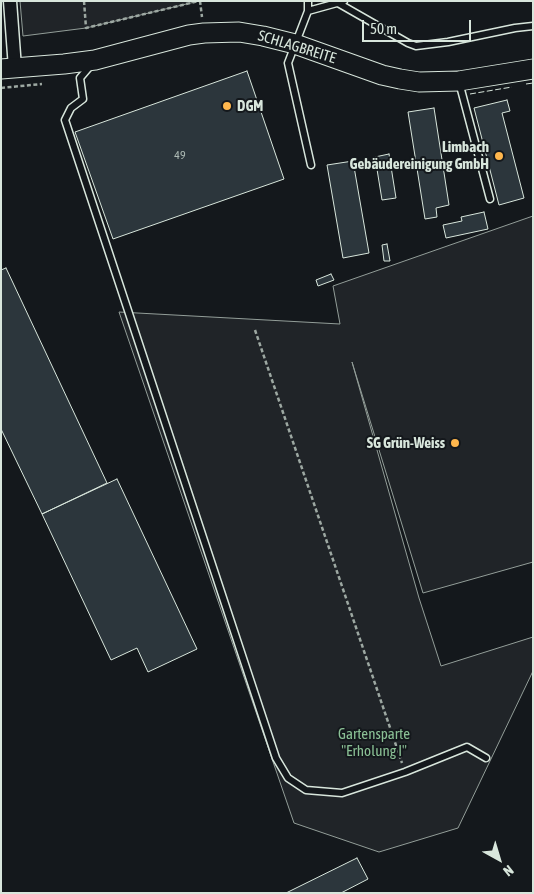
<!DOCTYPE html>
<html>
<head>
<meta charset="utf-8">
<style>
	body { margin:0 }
	#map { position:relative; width:534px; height:894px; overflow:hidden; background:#14181c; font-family:"Asap Condensed",sans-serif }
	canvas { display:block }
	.frame { position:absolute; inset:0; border:2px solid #d8e6dc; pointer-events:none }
	.north { position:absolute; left:474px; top:834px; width:50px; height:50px; -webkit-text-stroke:4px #14181c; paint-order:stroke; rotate:141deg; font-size:14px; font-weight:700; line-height:20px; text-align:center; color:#d8e6dc }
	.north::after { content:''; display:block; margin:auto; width:18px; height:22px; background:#d8e6dc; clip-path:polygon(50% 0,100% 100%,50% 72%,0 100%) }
	.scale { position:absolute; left:362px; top:20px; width:109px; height:22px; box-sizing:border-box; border:2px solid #d8e6dc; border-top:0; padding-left:6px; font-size:15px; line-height:18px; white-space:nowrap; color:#d8e6dc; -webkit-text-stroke:4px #14181c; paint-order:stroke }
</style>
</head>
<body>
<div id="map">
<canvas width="534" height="894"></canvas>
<div class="frame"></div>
<div class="north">N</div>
<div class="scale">50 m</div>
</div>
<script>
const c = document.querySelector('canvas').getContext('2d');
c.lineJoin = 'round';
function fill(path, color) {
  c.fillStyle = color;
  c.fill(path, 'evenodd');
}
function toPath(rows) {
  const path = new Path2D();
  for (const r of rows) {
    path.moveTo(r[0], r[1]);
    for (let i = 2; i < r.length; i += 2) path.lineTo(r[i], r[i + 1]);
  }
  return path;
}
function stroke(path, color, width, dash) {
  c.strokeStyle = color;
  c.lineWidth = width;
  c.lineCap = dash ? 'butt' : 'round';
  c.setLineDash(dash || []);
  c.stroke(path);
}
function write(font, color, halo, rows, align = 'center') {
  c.font = font + ' "Asap Condensed",sans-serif';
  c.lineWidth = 4;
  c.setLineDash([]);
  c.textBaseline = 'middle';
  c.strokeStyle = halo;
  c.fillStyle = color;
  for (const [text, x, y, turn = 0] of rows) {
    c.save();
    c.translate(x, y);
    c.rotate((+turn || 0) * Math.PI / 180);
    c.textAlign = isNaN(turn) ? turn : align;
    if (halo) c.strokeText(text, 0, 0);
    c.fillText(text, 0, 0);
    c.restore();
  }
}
const green = toPath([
	[20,1,199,1,86,28,23,36,20,1],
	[533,216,533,562,423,593,352,362,419,598,441,666,533,637,533,671,458,828,379,852,294,823,119,312,340,324,333,286,533,216]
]);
const building = toPath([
	[247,71,284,179,113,239,75,132,247,71],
	[507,100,510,111,502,113,524,198,499,205,474,108,507,100],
	[434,108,449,205,436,208,437,217,425,219,408,112,434,108],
	[389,154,396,198,382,200,375,157,389,154],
	[353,161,369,253,343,258,327,165,353,161],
	[484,212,488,229,446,238,443,225,462,221,461,217,484,212],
	[387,244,390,261,384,261,382,245,387,244],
	[6,268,107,483,42,514,1,429,1,270,6,268],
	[331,274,334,280,318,286,316,280,331,274],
	[117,479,197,649,148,672,137,648,111,660,42,514,117,479],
	[357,858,368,879,341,893,286,893,357,858]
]);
const path = toPath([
	[84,1,86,28,199,1],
	[200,1,202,17],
	[1,88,42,84],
	[255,330,402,763]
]);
const lane = toPath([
	[308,1,308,11],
	[338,3,408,43,416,46,448,42,515,28,533,26],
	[91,65,80,78,83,99,71,108,65,120,276,758,288,778,306,790,342,793,405,772,467,747,486,758],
	[459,82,490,199],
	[311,165,288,63,308,11,344,1]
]);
const street = toPath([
	[10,1,15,68]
]);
const secondary = toPath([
	[1,69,64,64,95,60,189,35,204,33,239,32,263,36,295,44,382,75,400,79,419,82,459,81,533,69]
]);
const fence = toPath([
	[526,84,533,83],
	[470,94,512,87]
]);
const markers = [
	[227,106,5,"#ffb74d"],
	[499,156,5,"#ffb74d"],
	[455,443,5,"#ffb74d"]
];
const numberNames = [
	["49",180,155]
];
const streetNames = [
	["SCHLAGBREITE",297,47,17]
];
const poiNames = [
	["DGM",237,106,"left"],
	["Limbach",489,147],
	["Gebäudereinigung GmbH",489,164],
	["SG Grün-Weiss",445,443]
];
const parkNames = [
	["Gartensparte",374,734],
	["\"Erholung I\"",374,751]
];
fill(green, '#202428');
stroke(green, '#939e99', 1);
fill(building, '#2c363c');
stroke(building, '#d8e6dc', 1);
stroke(lane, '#d8e6dc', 9);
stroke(street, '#d8e6dc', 15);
stroke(secondary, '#d8e6dc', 21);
stroke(path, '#9da8a2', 2.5, [4, 2.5]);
stroke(lane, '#14181c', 6);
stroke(street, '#14181c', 12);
stroke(secondary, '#14181c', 19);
stroke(fence, '#d8e6dc', 1, [6, 2.5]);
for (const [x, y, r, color] of markers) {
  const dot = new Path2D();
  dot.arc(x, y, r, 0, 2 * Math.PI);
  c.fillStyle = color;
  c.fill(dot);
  stroke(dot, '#14181c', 2);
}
write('12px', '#adbab4', null, numberNames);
write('15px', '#d8e6dc', '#14181c', streetNames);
write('bold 15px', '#d8e6dc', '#14181c', poiNames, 'right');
write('15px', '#8ac095', '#14181c', parkNames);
</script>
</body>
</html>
